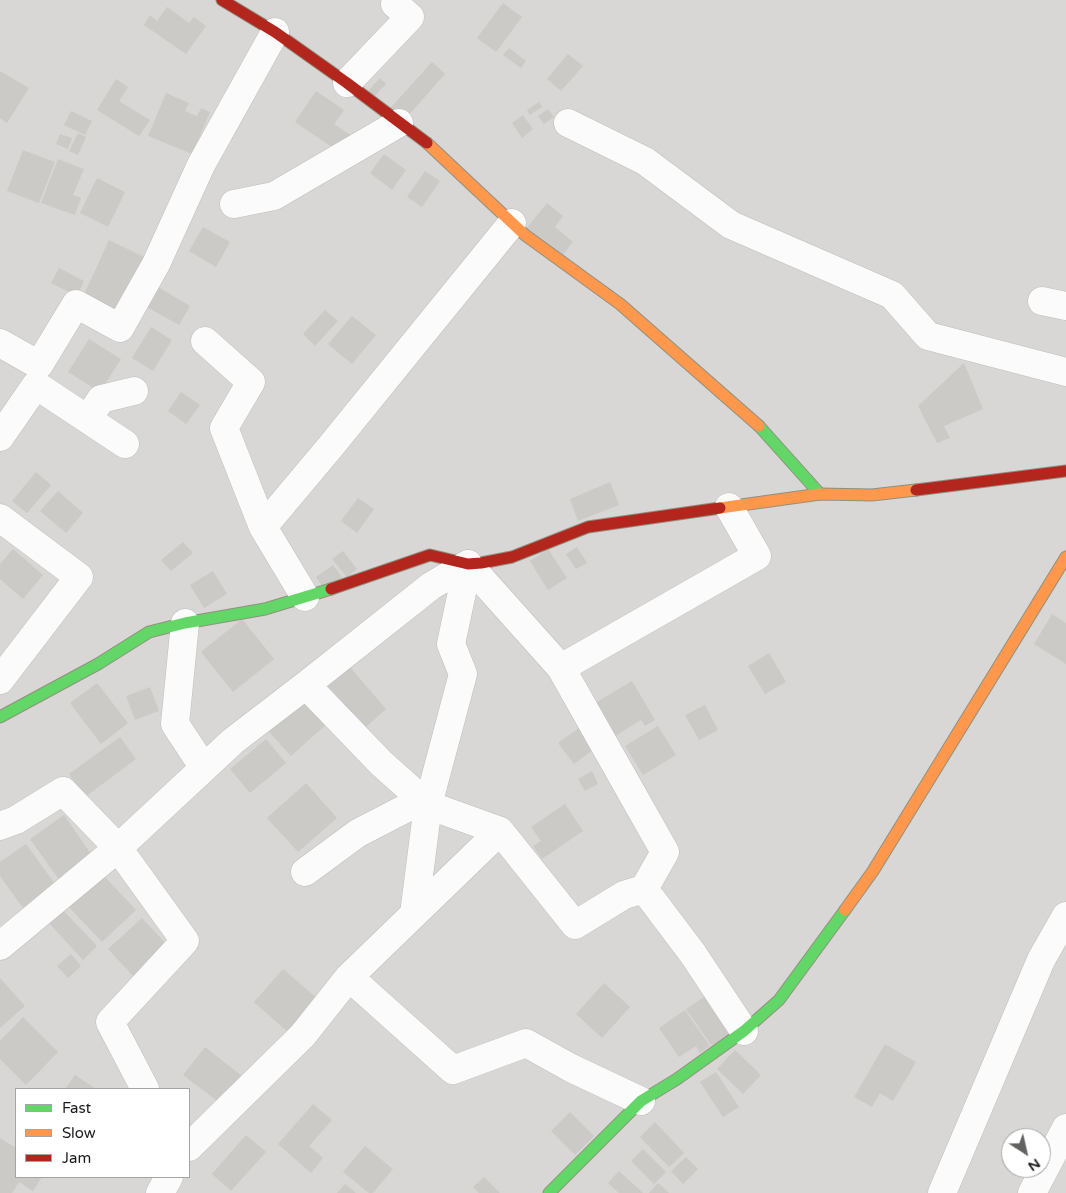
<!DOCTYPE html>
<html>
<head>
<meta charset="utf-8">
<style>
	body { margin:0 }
	#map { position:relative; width:1066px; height:1193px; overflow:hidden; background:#eae7e4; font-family:"Varela Round",sans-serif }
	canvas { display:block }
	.legend { position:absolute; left:15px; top:1088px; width:175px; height:90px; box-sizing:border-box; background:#fff; border:1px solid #a4a4a4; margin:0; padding:6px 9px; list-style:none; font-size:15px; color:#1b1b1b }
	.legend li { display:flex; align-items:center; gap:10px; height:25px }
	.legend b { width:25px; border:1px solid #a4a4a4 }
	.north { position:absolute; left:1001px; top:1128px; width:50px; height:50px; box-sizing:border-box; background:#fff; border:1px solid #a4a4a4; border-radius:50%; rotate:145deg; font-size:14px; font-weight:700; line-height:20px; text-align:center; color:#1b1b1b }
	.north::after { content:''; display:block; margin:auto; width:18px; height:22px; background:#636261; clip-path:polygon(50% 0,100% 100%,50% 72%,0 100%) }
</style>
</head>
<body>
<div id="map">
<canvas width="1066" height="1193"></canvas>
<ul class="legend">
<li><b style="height:6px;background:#63d668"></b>Fast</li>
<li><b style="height:6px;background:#ff974d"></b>Slow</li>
<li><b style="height:6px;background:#b3261e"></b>Jam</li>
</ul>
<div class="north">N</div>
</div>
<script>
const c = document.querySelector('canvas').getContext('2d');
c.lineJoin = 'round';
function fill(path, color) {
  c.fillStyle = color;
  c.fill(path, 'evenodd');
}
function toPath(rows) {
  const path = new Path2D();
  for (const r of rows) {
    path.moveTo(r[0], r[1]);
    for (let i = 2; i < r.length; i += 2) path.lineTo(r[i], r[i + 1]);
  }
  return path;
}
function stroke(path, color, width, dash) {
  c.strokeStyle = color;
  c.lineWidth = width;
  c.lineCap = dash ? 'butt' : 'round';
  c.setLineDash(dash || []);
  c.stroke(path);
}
const residential = toPath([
	[0,0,1066,0,1066,1193,0,1193],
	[16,1089,189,1089,189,1177,16,1177],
	[1011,1138,1041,1138,1041,1168,1011,1168]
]);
const building = toPath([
	[503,3,522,17,496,52,477,38],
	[167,7,189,23,194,17,206,26,186,54,144,25,150,15,157,21],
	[509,48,526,61,521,68,503,55],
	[568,54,583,66,561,91,547,79],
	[432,62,445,74,399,126,385,114],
	[0,71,29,88,7,123,0,118],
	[380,78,386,84,369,102,363,97],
	[116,79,128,87,119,101,150,120,139,136,97,110],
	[316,91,344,110,334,124,353,137,342,154,295,122],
	[166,93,189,103,185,111,197,116,201,108,210,112,192,154,148,136],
	[539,102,542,107,530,115,527,110],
	[548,109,554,117,544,124,538,116],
	[71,111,92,121,85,135,64,125],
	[523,115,533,129,522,138,512,123],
	[78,133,86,137,78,155,69,151],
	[60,134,72,138,68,149,56,144],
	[23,150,55,162,39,203,7,191],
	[384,154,406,170,392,190,370,173],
	[58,159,84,169,73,195,81,198,75,215,41,203],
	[425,171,440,181,422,207,407,197],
	[97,178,125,192,108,227,80,213],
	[547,203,563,216,555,227,573,242,557,262,522,234],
	[203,227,230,242,216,267,189,251],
	[109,240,144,257,116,316,81,301],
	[59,268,84,281,77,296,51,283],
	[148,281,190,306,179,325,136,301],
	[325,310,338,321,315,346,303,334],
	[352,316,376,335,352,364,328,344],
	[151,327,172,340,153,371,132,358],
	[89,339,121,359,100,392,68,372],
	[964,363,983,409,944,426,950,438,937,443,918,406],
	[181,392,200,405,186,424,168,411],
	[36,472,51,485,27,513,12,501],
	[610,482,619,505,578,521,570,499],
	[58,491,83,513,66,533,40,511],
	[358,498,374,509,357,533,341,521],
	[183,542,193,553,171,571,161,560],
	[577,547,587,563,576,569,566,554],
	[13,549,43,575,23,599,0,579,0,564],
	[548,549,567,578,548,590,530,561],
	[343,551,357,569,347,577,332,559],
	[333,565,342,577,324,589,316,577],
	[213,571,227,594,204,608,190,585],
	[1052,614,1066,623,1066,664,1034,644],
	[242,619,274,659,233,692,201,652],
	[769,653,786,682,765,694,748,666],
	[349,666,386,709,365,728,327,685],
	[632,681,655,720,645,726,641,720,615,736,595,703],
	[97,683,128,723,101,744,70,703],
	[150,687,159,711,135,720,126,696],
	[309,696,331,720,291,756,269,732],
	[705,705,718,730,699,740,685,715],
	[583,725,598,746,574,764,558,743],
	[658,726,676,755,643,775,625,746],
	[120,737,136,759,85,797,69,774],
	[266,739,286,763,250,793,230,769],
	[592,771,598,784,585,791,578,779],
	[306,783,337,818,298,852,267,818],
	[565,804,583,831,542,859,533,846,541,841,531,827],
	[64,815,93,857,60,881,30,839],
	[26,844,58,888,26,912,0,876,0,862],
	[103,875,136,910,102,942,69,907],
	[62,909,97,946,83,960,48,922],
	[142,918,168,946,134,977,108,949],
	[71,954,81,966,68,978,57,966],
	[283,969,320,1001,290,1034,254,1002],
	[0,978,25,1006,0,1028],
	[604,983,630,1007,602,1038,576,1014],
	[707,995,733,1032,712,1046,686,1009],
	[685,1010,710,1046,700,1053,696,1046,679,1057,659,1028],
	[23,1017,58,1052,26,1085,0,1059,0,1041],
	[885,1044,916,1062,893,1101,880,1093,872,1107,854,1097],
	[205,1047,242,1076,220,1103,183,1075],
	[735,1050,761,1075,743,1094,717,1069],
	[716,1072,739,1107,723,1117,700,1082],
	[75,1075,96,1089,65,1089],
	[313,1104,332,1120,309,1146,323,1158,311,1173,278,1144],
	[570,1112,594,1136,575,1155,551,1131],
	[655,1122,684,1153,669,1167,640,1137],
	[246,1135,266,1152,231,1191,212,1174],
	[0,1138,16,1148,16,1177,42,1177,33,1191,19,1182,12,1193,0,1193],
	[365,1146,393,1169,373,1193,369,1193,343,1172],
	[643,1149,666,1172,654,1184,631,1161],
	[686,1157,698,1169,683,1184,671,1171],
	[619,1171,643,1193,619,1193,608,1183],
	[484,1177,500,1193,479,1193,473,1187],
	[658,1183,669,1193,649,1193],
	[345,1184,356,1193,337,1193]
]);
const street = toPath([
	[347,83,410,17,395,4],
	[568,123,645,161,731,225,892,295,928,336,1066,372],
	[234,204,274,196,399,123],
	[1042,301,1066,306],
	[205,341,251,382,224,428,263,527,305,597],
	[0,343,39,365,76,304,120,328,156,264,201,165,275,32],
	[88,419,101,399,134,391],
	[0,437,36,385,125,444],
	[0,518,79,577,0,680],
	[263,527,331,446,512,223],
	[468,564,561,668,665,852,644,889],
	[185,623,175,724,204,768],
	[561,668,757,556,729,507],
	[306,685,381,763,428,805,500,831,575,925,624,895,644,889,693,954,744,1031],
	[0,826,16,820,63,791,118,848,185,941,110,1022,145,1089],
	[305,872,358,833,422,800],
	[414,914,428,805,463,674,451,644,468,564],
	[0,946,118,848,233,741,306,685,431,586,468,564],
	[349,977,453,1070,526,1043,571,1068,641,1101],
	[189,1147,303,1035,349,977,500,831],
	[160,1193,169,1177],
	[942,1193,1041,960,1066,916],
	[1032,1193,1066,1128]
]);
const fast = toPath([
	[759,426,820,494],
	[0,717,98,664,149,632,185,623,265,609,331,589],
	[549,1193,641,1101,677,1079,744,1031,779,1000,845,910]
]);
const slow = toPath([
	[427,143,525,235,620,304,759,426],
	[720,508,820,494,872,495,916,490],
	[845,910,873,871,1066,557]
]);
const jam = toPath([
	[222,0,275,32,347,83,427,143],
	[916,490,1066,471],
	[331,589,430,555,468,564,481,563,512,557,588,527,720,508]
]);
fill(residential, '#d9d7d5');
fill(building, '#cccac7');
stroke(street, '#bfbebc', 29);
stroke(fast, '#90907f', 13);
stroke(slow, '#90907f', 13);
stroke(jam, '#90907f', 13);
stroke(street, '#fcfbfb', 28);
stroke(fast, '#63d668', 11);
stroke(slow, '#ff974d', 11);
stroke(jam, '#b3261e', 11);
</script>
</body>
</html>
